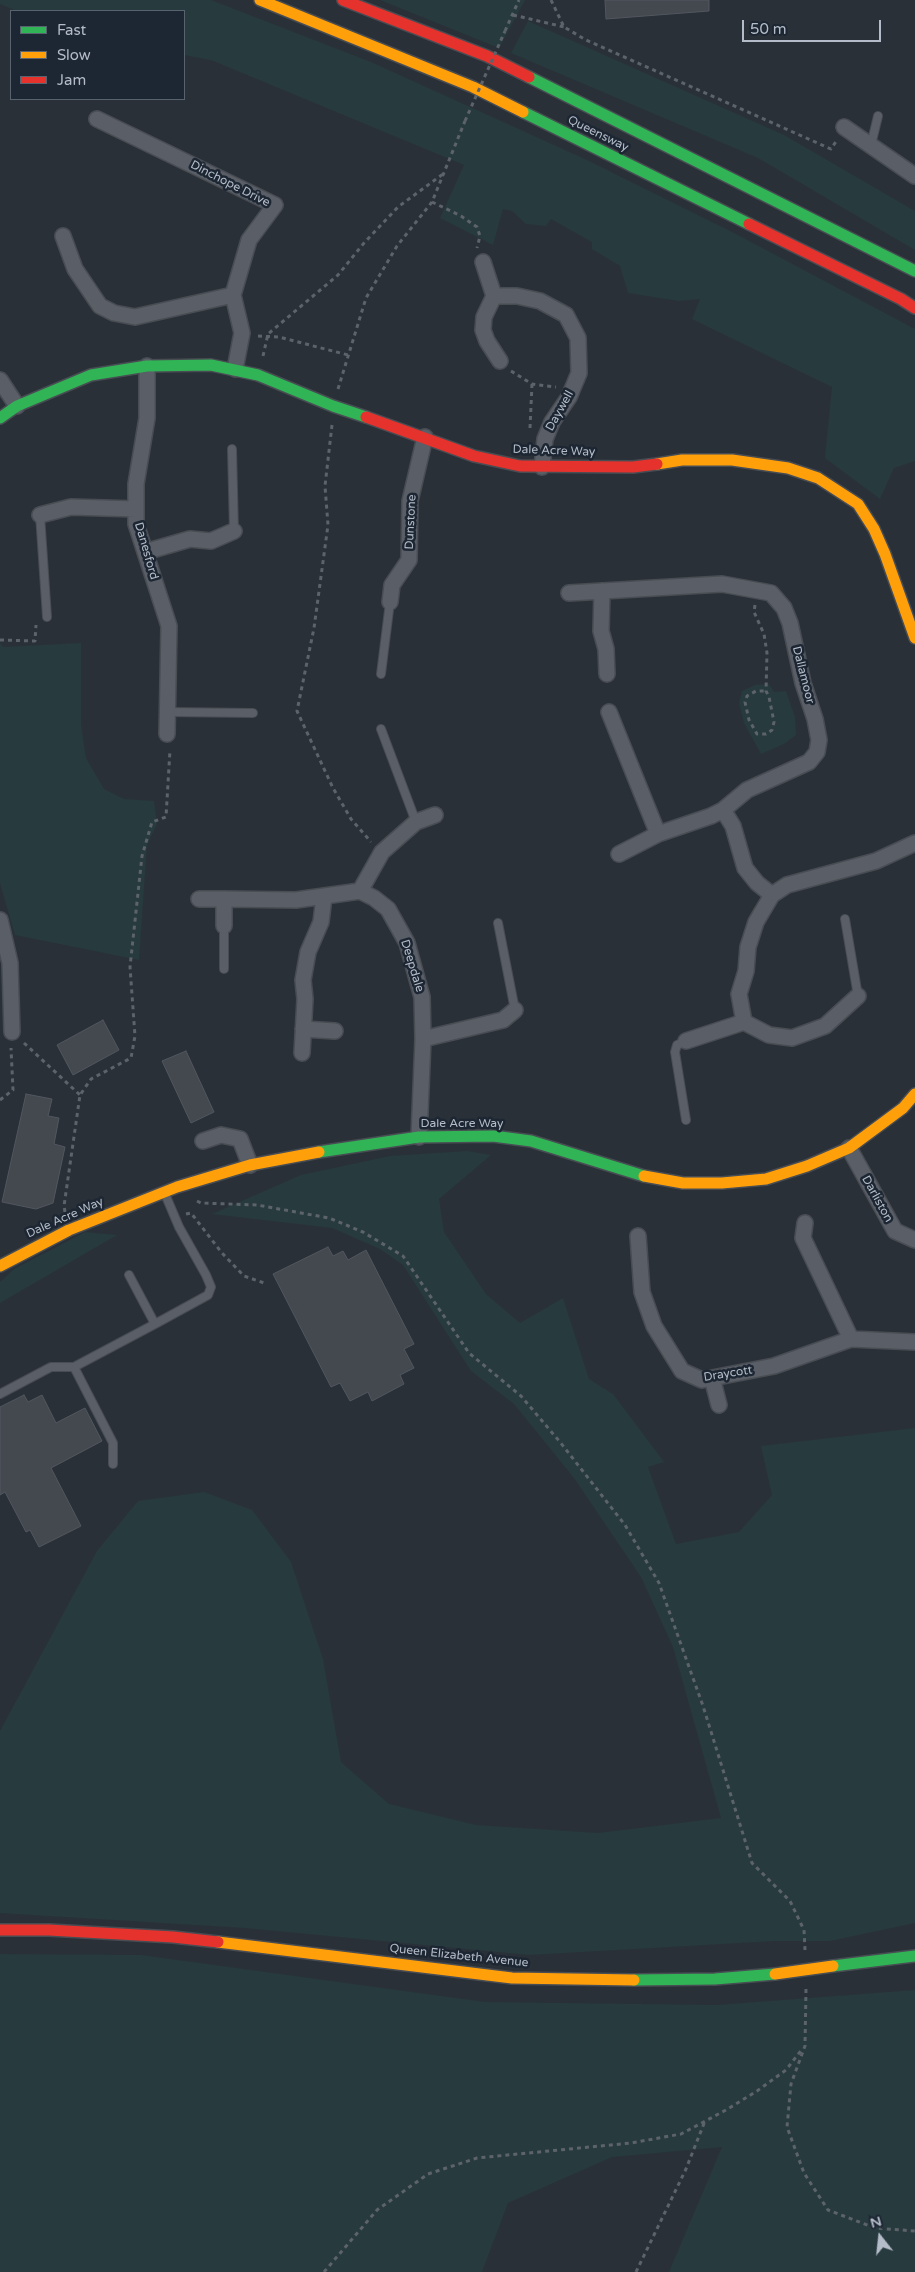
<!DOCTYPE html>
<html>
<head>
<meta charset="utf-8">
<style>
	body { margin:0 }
	#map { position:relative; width:915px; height:2272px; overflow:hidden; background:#2a3038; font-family:"Varela Round",sans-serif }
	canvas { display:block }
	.legend { position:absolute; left:10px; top:10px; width:175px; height:90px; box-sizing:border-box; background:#1d2633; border:1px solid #59626f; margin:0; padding:6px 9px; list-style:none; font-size:15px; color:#b4bcc9 }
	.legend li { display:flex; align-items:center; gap:10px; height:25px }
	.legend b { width:25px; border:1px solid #59626f }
	.north { position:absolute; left:855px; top:2212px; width:50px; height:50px; -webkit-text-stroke:4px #1d2633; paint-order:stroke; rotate:344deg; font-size:14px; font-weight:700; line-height:20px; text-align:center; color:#b4bcc9 }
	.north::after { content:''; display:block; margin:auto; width:18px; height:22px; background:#b4bcc9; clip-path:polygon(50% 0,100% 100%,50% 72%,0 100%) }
	.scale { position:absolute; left:742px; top:20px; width:139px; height:22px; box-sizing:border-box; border:2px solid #b4bcc9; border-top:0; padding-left:6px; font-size:15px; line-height:18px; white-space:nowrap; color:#b4bcc9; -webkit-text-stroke:4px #1d2633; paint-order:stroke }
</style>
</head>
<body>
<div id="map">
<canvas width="915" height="2272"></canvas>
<ul class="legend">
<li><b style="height:6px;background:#30b455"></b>Fast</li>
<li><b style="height:6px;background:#ff9f0a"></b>Slow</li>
<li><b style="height:6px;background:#e5322d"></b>Jam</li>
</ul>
<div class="north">N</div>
<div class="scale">50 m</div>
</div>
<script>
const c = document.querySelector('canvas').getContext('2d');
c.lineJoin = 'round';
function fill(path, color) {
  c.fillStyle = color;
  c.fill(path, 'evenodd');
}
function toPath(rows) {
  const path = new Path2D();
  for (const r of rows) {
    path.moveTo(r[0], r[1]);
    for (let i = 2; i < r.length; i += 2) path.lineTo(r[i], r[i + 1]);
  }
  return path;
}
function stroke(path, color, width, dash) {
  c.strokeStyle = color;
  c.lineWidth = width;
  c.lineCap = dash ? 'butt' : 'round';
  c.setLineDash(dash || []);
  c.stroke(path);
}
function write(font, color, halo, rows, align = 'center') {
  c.font = font + ' "Varela Round",sans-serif';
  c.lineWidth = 5;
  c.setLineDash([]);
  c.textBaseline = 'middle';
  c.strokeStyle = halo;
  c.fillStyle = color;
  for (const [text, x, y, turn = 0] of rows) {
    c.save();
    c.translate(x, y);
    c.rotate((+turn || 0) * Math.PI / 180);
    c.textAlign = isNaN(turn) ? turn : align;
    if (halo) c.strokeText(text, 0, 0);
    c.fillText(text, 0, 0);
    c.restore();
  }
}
const green = toPath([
	[0,0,211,0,371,62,587,160,734,233,915,329,915,461,894,468,880,499,825,458,832,387,692,319,700,299,679,301,628,293,620,266,592,249,592,242,551,219,546,226,526,224,512,211,503,209,493,245,440,218,464,165,211,60,184,55,184,11,17,11,0,4],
	[380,0,525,0,499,48],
	[528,21,784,135,915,211,915,250,758,158,511,53],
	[0,643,3,647,81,643,81,725,86,758,104,789,124,799,154,801,157,824,147,845,139,960,15,935,0,883],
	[769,684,774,692,786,691,795,717,796,735,784,744,761,754,744,723,739,703,742,691,755,685],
	[467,1151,491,1155,439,1199,444,1232,486,1294,520,1323,563,1298,589,1379,613,1394,664,1462,648,1467,676,1544,739,1532,772,1495,761,1446,915,1428,915,1923,830,1941,775,1941,529,1955,245,1928,0,1913,0,1731,97,1551,138,1501,204,1492,252,1510,291,1562,323,1659,341,1762,389,1804,476,1825,598,1833,721,1818,673,1647,641,1577,574,1478,514,1404,471,1371,403,1265,380,1249,332,1228,212,1214,301,1175,390,1156],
	[85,1232,117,1235,0,1303,0,1282,14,1269],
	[0,1954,141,1955,485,2002,717,2005,915,1990,915,2272,669,2272,722,2147,612,2157,508,2203,482,2272,0,2272]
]);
const building = toPath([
	[605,0,709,0,709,11,606,19,605,0],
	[103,1020,119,1050,73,1075,57,1045,103,1020],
	[186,1051,214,1112,191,1123,162,1061,186,1051],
	[26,1094,52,1099,48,1116,59,1118,54,1144,65,1147,53,1203,36,1209,2,1202,26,1094],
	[328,1247,333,1256,343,1251,348,1260,366,1250,414,1344,404,1349,414,1368,400,1375,404,1384,372,1401,368,1392,350,1401,340,1383,331,1387,273,1274,328,1247],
	[24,1395,28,1402,42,1395,56,1423,85,1408,102,1441,51,1468,81,1526,39,1547,30,1530,26,1532,5,1492,0,1495,0,1407,24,1395]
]);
const path = toPath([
	[551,0,564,27,586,40,831,149,837,140],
	[513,15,564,27],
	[505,31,519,0],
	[432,202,461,216,477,227,480,236,477,248],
	[258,336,279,337,348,355],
	[263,356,268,334,338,275,364,243,398,207,443,174],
	[511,371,532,384,556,387],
	[338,389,366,298,397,246,432,202,465,121],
	[332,425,325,486,328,525,314,628,297,711,333,788,351,819,371,842],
	[530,428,532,384],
	[755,605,754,612,764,634,767,653,766,691,769,697,774,722,772,730,766,734,757,734,749,720,745,702,747,696,756,691,766,691],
	[0,640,35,641,36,625],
	[24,1043,80,1095],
	[0,1100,13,1090,11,1048],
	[197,1201,201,1203,257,1205,329,1218,363,1232,403,1256,469,1353,521,1396,560,1442,625,1525,659,1583,703,1706,752,1863,790,1901,804,1930,805,1950],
	[65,1212,64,1206,80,1095,91,1079,131,1058,135,1036,130,967,142,856,152,822,166,817,170,750],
	[186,1214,191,1213,222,1253,244,1276,267,1284],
	[806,1989,805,2046,791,2084,787,2127,804,2173,828,2210,875,2228,915,2231],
	[324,2272,377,2210,428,2174,477,2158,631,2143,681,2134,726,2110,757,2091,786,2070,803,2048],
	[636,2272,686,2169,705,2121]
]);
const lane = toPath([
	[871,145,878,116],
	[232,449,234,531],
	[40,515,47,617],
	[381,674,390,602],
	[167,712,253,713],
	[381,729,416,822],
	[845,919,858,996],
	[498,923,515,1010],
	[224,926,224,969],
	[686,1041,677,1045,675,1052,686,1120],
	[129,1275,155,1324,208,1295,211,1287,206,1275,179,1227,165,1194],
	[74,1367,113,1443,113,1464],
	[0,1394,51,1367,74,1367,155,1324]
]);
const street = toPath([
	[844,127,915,176],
	[63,236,75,269,100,306,114,313,135,317,233,295,249,240,275,205,97,119],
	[483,262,494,296],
	[233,295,242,333,235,369],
	[500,361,487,341,483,330,484,317,494,296,517,296,540,301,566,315,578,338,579,373,569,397,552,422,545,439,542,467],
	[147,366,147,418,136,484,136,524,169,626,167,734],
	[0,380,17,406],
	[40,515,71,507,136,509],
	[145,552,190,539,211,541,234,531],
	[602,591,601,631,606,649,607,674],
	[569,593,722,584,771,593,784,608,790,623,803,683,815,719,819,740,817,752,809,762,747,790,723,810,733,826,745,868,757,883,772,895],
	[390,602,392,585,409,560,410,501,425,437],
	[609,712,658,834],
	[619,854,658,834,711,816,723,810],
	[360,891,382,852,416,822,435,815],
	[199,899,224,899,224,926],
	[224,899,296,900,360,891,374,898,388,909,407,943,422,997,423,1039,419,1137],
	[0,920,10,963,12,1032],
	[858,996,825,1026,792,1038,769,1035,744,1022,739,994,746,971,748,947,756,922,772,895,787,885,876,861,915,843],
	[303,1029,335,1031],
	[423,1039,503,1020,515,1010],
	[686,1041,744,1022],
	[302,1053,305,999,303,980,308,952,321,922,324,897],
	[203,1141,221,1135,240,1139,250,1165],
	[849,1148,895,1231,915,1240],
	[805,1223,803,1238,851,1339],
	[638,1236,642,1292,654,1326,682,1371,702,1380,774,1366,851,1339,915,1342],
	[712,1378,719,1405]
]);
const fast = toPath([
	[529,77,915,271],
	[523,112,749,224],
	[0,418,17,406,91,375,147,366,211,365,258,375,333,406,366,417],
	[319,1152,419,1137,493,1136,531,1141,644,1176],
	[833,1966,915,1956],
	[634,1980,715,1979,775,1974]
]);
const slow = toPath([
	[260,0,473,87,523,112],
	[657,464,682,460,732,460,788,468,818,478,858,504,874,529,885,554,915,638],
	[644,1176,683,1183,722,1183,766,1179,807,1166,849,1148,903,1108,915,1094],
	[0,1266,69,1230,177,1187,250,1165,319,1152],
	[218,1942,512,1978,634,1980]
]);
const jam = toPath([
	[343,0,487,56,529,77],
	[749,224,901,299,915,308],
	[366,417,474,456,520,466,633,467,657,464],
	[0,1930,49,1930,173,1937,218,1942]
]);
const pathBridge = toPath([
	[465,121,505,31]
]);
const slowBridge = toPath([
	[775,1974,833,1966]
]);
const streetNames = [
	["Queensway",598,134,26],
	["Dinchope Drive",230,184,27],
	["Daywell",560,411,-61],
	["Dale Acre Way",554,451,2],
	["Dunstone",411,522,-87],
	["Danesford",146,551,74],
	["Dallamoor",803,675,76],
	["Deepdale",412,966,73],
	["Dale Acre Way",462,1124],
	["Darliston",877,1199,61],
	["Dale Acre Way",65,1218,-24],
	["Draycott",728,1374,-9],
	["Queen Elizabeth Avenue",459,1956,6]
];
fill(green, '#273a3e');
fill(building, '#444950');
stroke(building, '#52575f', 1);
stroke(lane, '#484c53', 10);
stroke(street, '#484c53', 18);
stroke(fast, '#484c53', 14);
stroke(slow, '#484c53', 14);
stroke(jam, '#484c53', 14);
stroke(path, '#5d636a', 3, [4, 4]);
stroke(lane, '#5a5e66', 8);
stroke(street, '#5a5e66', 15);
stroke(fast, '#30b455', 11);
stroke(slow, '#ff9f0a', 11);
stroke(jam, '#e5322d', 11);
stroke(slowBridge, '#484c53', 14, []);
stroke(pathBridge, '#5d636a', 3, [4, 4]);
stroke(slowBridge, '#ff9f0a', 11);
write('12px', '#b4bcc9', '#1d2633', streetNames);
</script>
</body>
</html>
